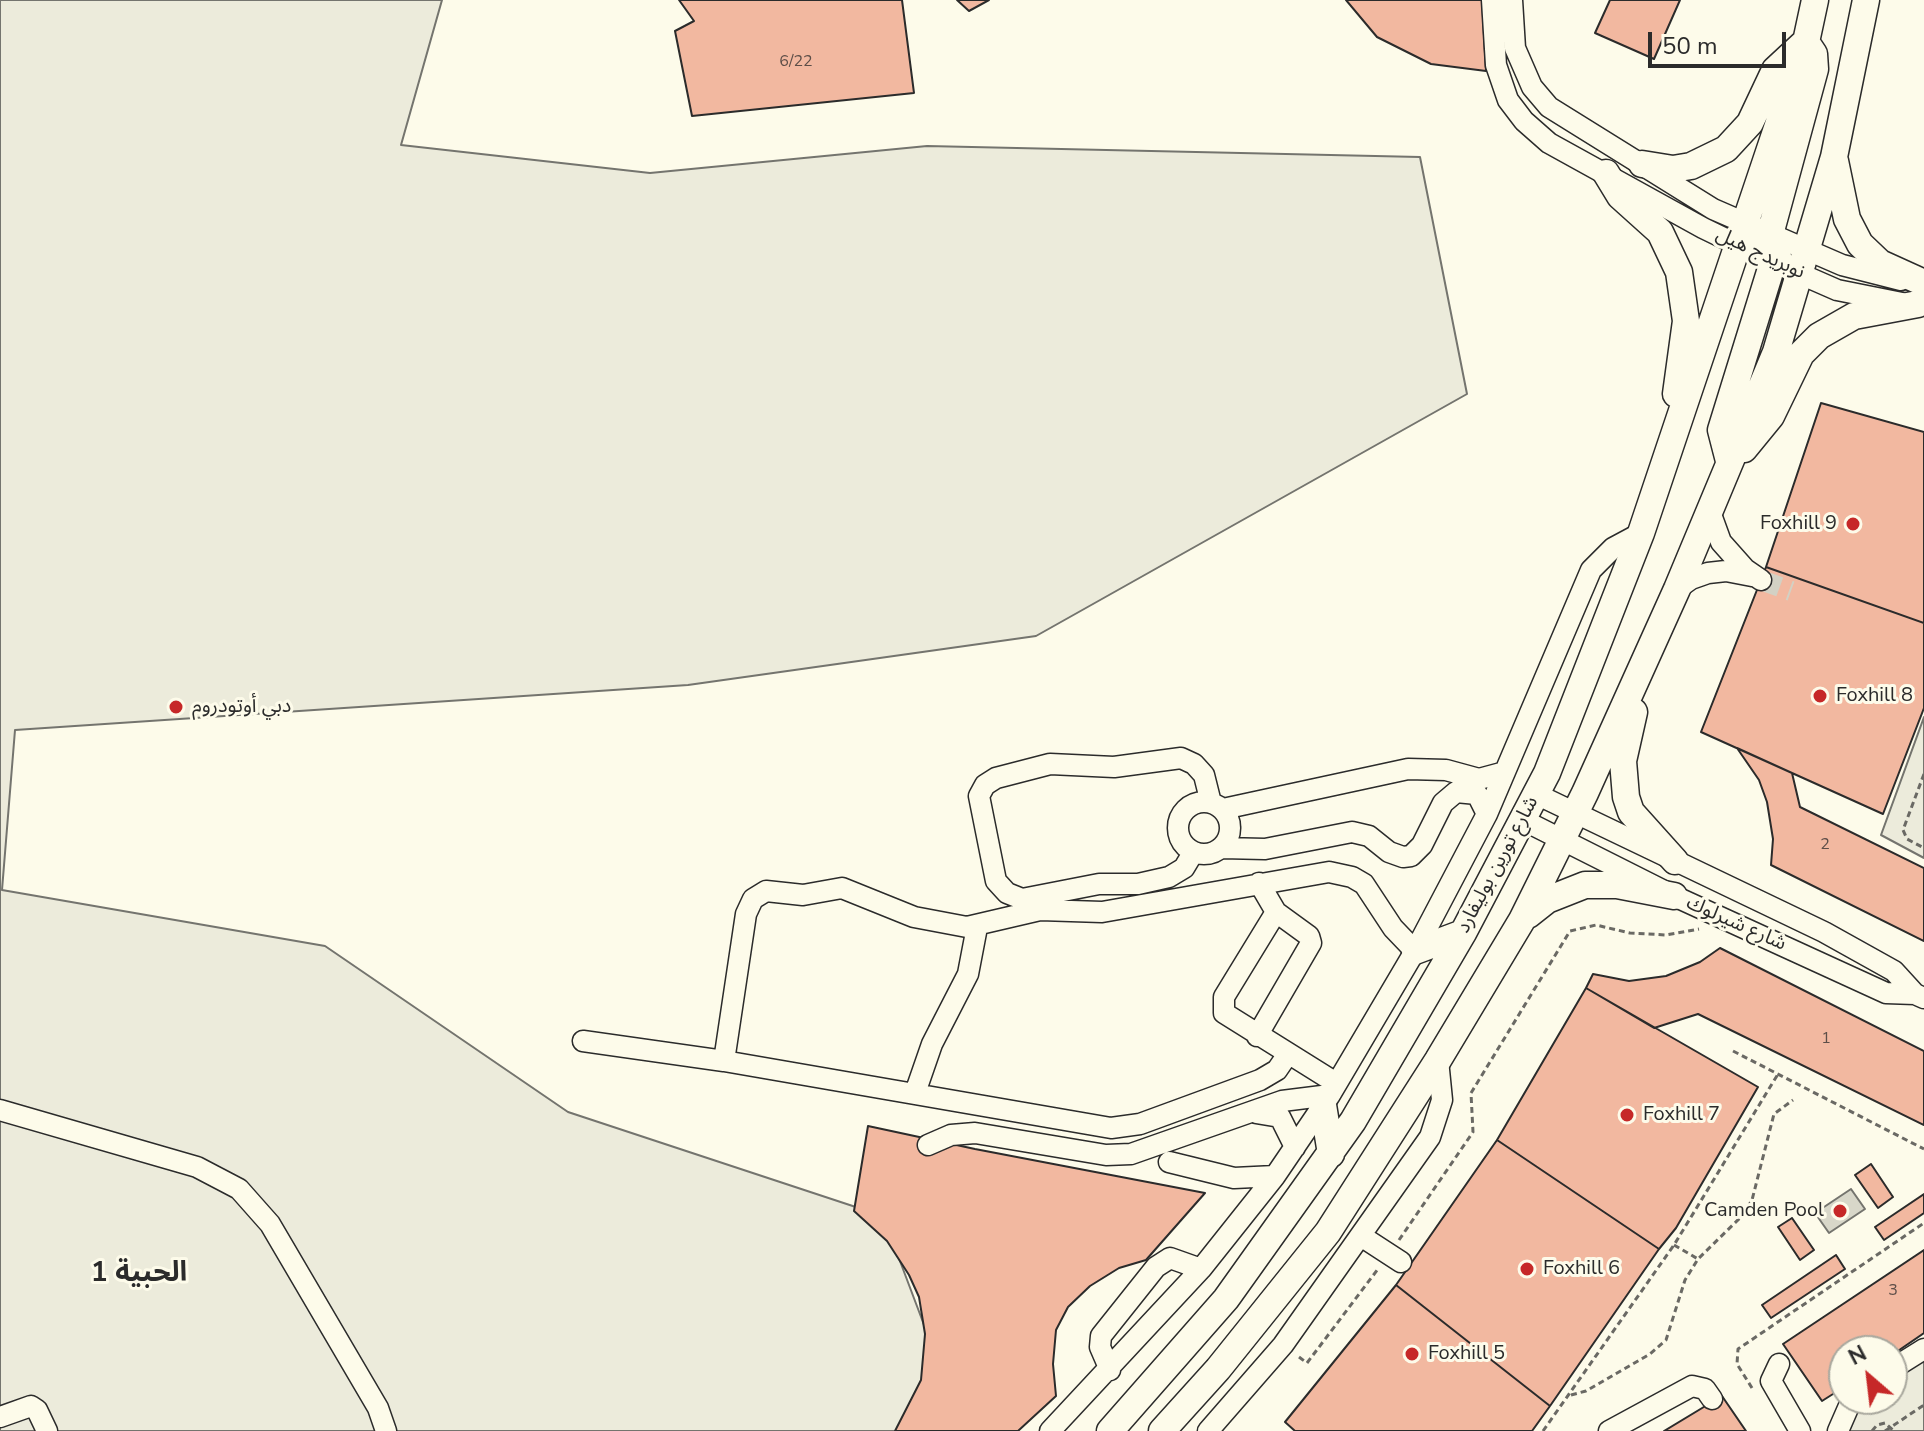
<!DOCTYPE html>
<html>
<head>
<meta charset="utf-8">
<style>
	body { margin:0 }
	#map { position:relative; width:1924px; height:1431px; overflow:hidden; background:#fdfbea; font-family:"Nunito Sans",sans-serif }
	canvas { display:block }
	.north { position:absolute; left:1828px; top:1335px; width:80px; height:80px; box-sizing:border-box; background:#fdfbea; border:2px solid #a9a89e; border-radius:50%; rotate:332deg; font-size:22px; font-weight:700; line-height:32px; text-align:center; color:#2b2b2b }
	.north::after { content:''; display:block; margin:auto; width:28px; height:36px; background:#c62828; clip-path:polygon(50% 0,100% 100%,50% 72%,0 100%) }
	.scale { position:absolute; left:1648px; top:32px; width:138px; height:36px; box-sizing:border-box; border:4px solid #2b2b2b; border-top:0; padding-left:10px; font-size:24px; line-height:28px; white-space:nowrap; color:#2b2b2b; -webkit-text-stroke:6px #fdfbea; paint-order:stroke }
</style>
</head>
<body>
<div id="map">
<canvas width="1924" height="1431"></canvas>
<div class="north">N</div>
<div class="scale">50 m</div>
</div>
<script>
const c = document.querySelector('canvas').getContext('2d');
c.lineJoin = 'round';
function fill(path, color) {
  c.fillStyle = color;
  c.fill(path, 'evenodd');
}
function toPath(rows) {
  const path = new Path2D();
  for (const r of rows) {
    if (r.length === 3) {
      path.moveTo(r[0] + r[2], r[1]);
      path.arc(r[0], r[1], r[2], 0, 2 * Math.PI);
      continue;
    }
    path.moveTo(r[0], r[1]);
    for (let i = 2; i < r.length; i += 2) path.lineTo(r[i], r[i + 1]);
  }
  return path;
}
function stroke(path, color, width, dash) {
  c.strokeStyle = color;
  c.lineWidth = width;
  c.lineCap = dash ? 'butt' : 'round';
  c.setLineDash(dash || []);
  c.stroke(path);
}
function write(font, color, halo, rows, align = 'center') {
  c.font = font + ' "Nunito Sans","Noto Sans Arabic",sans-serif';
  c.lineWidth = 6;
  c.setLineDash([]);
  c.textBaseline = 'middle';
  c.strokeStyle = halo;
  c.fillStyle = color;
  for (const [text, x, y, turn = 0] of rows) {
    c.save();
    c.translate(x, y);
    c.rotate((+turn || 0) * Math.PI / 180);
    c.textAlign = isNaN(turn) ? turn : align;
    if (halo) c.strokeText(text, 0, 0);
    c.fillText(text, 0, 0);
    c.restore();
  }
}
const green = toPath([
	[0,0,442,0,401,145,650,173,927,146,1420,157,1467,394,1036,636,688,685,15,730,2,890,325,946,568,1112,883,1216,935,1354,905,1431,0,1431,0,0],
	[1924,717,1924,858,1881,835,1924,717],
	[1924,1345,1924,1431,1834,1431,1845,1399,1892,1399,1892,1365,1924,1345]
]);
const water = toPath([
	[1851,1189,1865,1209,1829,1233,1815,1213,1851,1189]
]);
const building = toPath([
	[679,0,902,0,914,93,692,116,675,31,694,21,679,0],
	[957,0,989,0,969,11,957,0],
	[1346,0,1482,0,1486,71,1431,64,1377,37,1346,0],
	[1610,0,1680,0,1654,59,1595,33,1610,0],
	[1821,403,1924,432,1924,623,1766,567,1821,403],
	[1766,567,1924,623,1924,708,1883,814,1701,732,1766,567],
	[1737,748,1792,773,1800,807,1924,868,1924,941,1771,865,1773,839,1767,802,1759,780,1737,748],
	[1720,948,1924,1051,1924,1125,1698,1014,1654,1028,1586,988,1593,974,1629,981,1666,976,1700,962,1720,948],
	[1586,988,1758,1087,1676,1228,1659,1249,1497,1140,1586,988],
	[868,1126,975,1149,1205,1193,1146,1260,1119,1268,1090,1286,1068,1307,1056,1330,1053,1364,1056,1396,1018,1431,895,1431,921,1380,925,1334,919,1297,909,1275,887,1241,854,1211,868,1126],
	[1497,1140,1659,1249,1550,1406,1396,1285,1497,1140],
	[1871,1164,1893,1197,1878,1208,1855,1175,1871,1164],
	[1924,1194,1924,1213,1884,1240,1875,1227,1924,1194],
	[1792,1218,1814,1250,1800,1260,1778,1227,1792,1218],
	[1924,1250,1924,1333,1892,1355,1892,1351,1844,1351,1844,1387,1822,1401,1783,1344,1924,1250],
	[1836,1255,1845,1269,1771,1318,1762,1305,1836,1255],
	[1396,1285,1550,1406,1532,1431,1295,1431,1285,1422,1396,1285],
	[1722,1396,1746,1431,1664,1431,1722,1396]
]);
const minorTunnel = toPath([
	[1761,580,1791,591]
]);
const path = toPath([
	[1924,774,1903,830,1907,839,1924,848],
	[1733,1051,1924,1149],
	[1399,1240,1473,1132,1471,1093,1570,931,1596,925,1630,933,1666,935,1699,929],
	[1674,1245,1698,1259],
	[1299,1357,1307,1363,1378,1269],
	[1752,1388,1737,1364,1738,1349,1924,1223],
	[1571,1395,1586,1391,1650,1354,1666,1340,1685,1280,1698,1259,1743,1215,1752,1200,1774,1114,1793,1100],
	[1543,1431,1674,1245,1778,1074],
	[1872,1431,1877,1425,1885,1423,1894,1431],
	[1885,1431,1924,1405]
]);
const minor = toPath([
	[1492,0,1496,65,1508,100,1524,121,1549,143,1703,228,1773,262,1837,290,1902,303],
	[1512,0,1515,48,1532,87,1549,107,1713,209,1842,265,1901,280],
	[1709,509,1721,542,1745,569,1761,580],
	[1677,589,1691,579,1708,573,1726,571,1752,576],
	[1536,794,1824,932,1894,971,1915,994,1924,998],
	[1204,828,26],
	[1223,809,1408,769,1446,770,1479,779,1505,772],
	[1523,820,1674,896,1886,993,1915,994],
	[1222,848,1265,849,1352,832,1369,836,1389,852,1403,857,1411,856,1422,845,1443,803,1456,792,1477,794,1487,814],
	[1193,853,1184,868,1169,877,1138,884,1099,884,1022,899,1007,893,996,881,979,796,985,785,996,778,1050,764,1114,767,1181,758,1194,764,1204,775,1211,803],
	[1276,912,1224,997,1224,1013,1336,1083],
	[1257,1036,1311,943,1309,936,1276,912,1259,883],
	[583,1041,724,1061,1111,1128,1140,1124,1260,1080,1277,1070,1288,1054],
	[724,1061,746,914,753,899,766,891,803,895,842,888,914,917,967,927,1040,910,1102,912,1329,872,1352,877,1364,884,1393,928,1415,951],
	[915,1093,932,1044,968,974,977,927],
	[0,1110,197,1167,239,1189,270,1224,378,1408,386,1431],
	[1256,1113,1280,1117,1295,1147],
	[928,1145,951,1135,975,1133,1106,1155,1131,1154,1282,1101,1330,1095],
	[1169,1162,1234,1178,1275,1176],
	[1361,1236,1401,1262],
	[1779,1364,1771,1381,1800,1431],
	[1892,1369,1924,1349],
	[1110,1370,1100,1347,1101,1336,1156,1267,1170,1258,1201,1269],
	[0,1417,31,1406,37,1410,47,1431],
	[1050,1431,1201,1269,1275,1176,1330,1095,1415,951,1487,814,1591,570,1613,548,1641,533],
	[1208,1431,1283,1345,1430,1137,1442,1100,1438,1060],
	[1609,1431,1692,1386,1705,1389,1712,1399],
	[1838,1431,1852,1399]
]);
const major = toPath([
	[1835,161,1847,219,1860,244,1880,263,1924,283],
	[1642,164,1673,169,1691,166,1726,149,1750,123,1775,70,1803,44],
	[1606,173,1620,196,1660,232,1679,272,1686,321,1676,394],
	[1778,256,1772,243,1772,227,1815,69,1814,54,1806,42],
	[1744,449,1771,416,1801,354,1819,336,1854,316,1918,304],
	[1729,461,1721,430,1773,262,1768,246,1743,223],
	[1634,712,1623,761,1626,797,1631,812,1675,861],
	[1528,915,1547,900,1585,885,1617,885,1674,896],
	[1415,951,1463,933],
	[1323,1105,1331,1154],
	[1110,1431,1226,1299,1353,1121,1463,933,1547,773,1641,533,1806,42,1815,0],
	[1162,1431,1218,1369,1328,1232,1438,1060,1522,920,1585,793,1677,589,1776,352,1834,157,1866,0]
]);
const markers = [
	[1853,524,8,"#c62828"],
	[1820,696,8,"#c62828"],
	[176,707,8,"#c62828"],
	[1627,1115,8,"#c62828"],
	[1840,1211,8,"#c62828"],
	[1527,1269,8,"#c62828"],
	[1412,1354,8,"#c62828"]
];
const numberNames = [
	["6/22",796,62],
	["2",1825,845],
	["1",1826,1039],
	["3",1893,1291]
];
const streetNames = [
	["نوبريدج هيل",1760,254,25],
	["شارع تورين بوليفارد",1498,865,-62],
	["شارع شيرلوك",1736,924,24]
];
const poiNames = [
	["Foxhill 9",1837,524,"right"],
	["Foxhill 8",1836,696],
	["دبي أوتودروم",192,707],
	["Foxhill 7",1643,1115],
	["Camden Pool",1824,1211,"right"],
	["Foxhill 6",1543,1269],
	["Foxhill 5",1428,1354]
];
const districtNames = [
	["الحبية 1",139,1274]
];
fill(green, '#ecebdb');
stroke(green, '#74746e', 2);
fill(water, '#d8d7c9');
stroke(water, '#74746e', 2);
fill(building, '#f2b8a0');
stroke(building, '#2b2b2b', 2);
stroke(minorTunnel, '#d3d1c4', 20, [20, 10]);
stroke(minor, '#2b2b2b', 23);
stroke(major, '#2b2b2b', 29);
stroke(path, '#6a6964', 3, [6, 4]);
stroke(minor, '#fdfbea', 20);
stroke(major, '#fdfbea', 26);
for (const [x, y, r, color] of markers) {
  const dot = new Path2D();
  dot.arc(x, y, r, 0, 2 * Math.PI);
  c.fillStyle = color;
  c.fill(dot);
  stroke(dot, '#fdfbea', 3);
}
write('16px', '#5d4e48', null, numberNames);
write('20px', '#2b2b2b', '#fdfbea', streetNames);
write('20px', '#2b2b2b', '#fdfbea', poiNames, 'left');
write('bold 28px', '#2b2b2b', '#fdfbea', districtNames);
</script>
</body>
</html>
